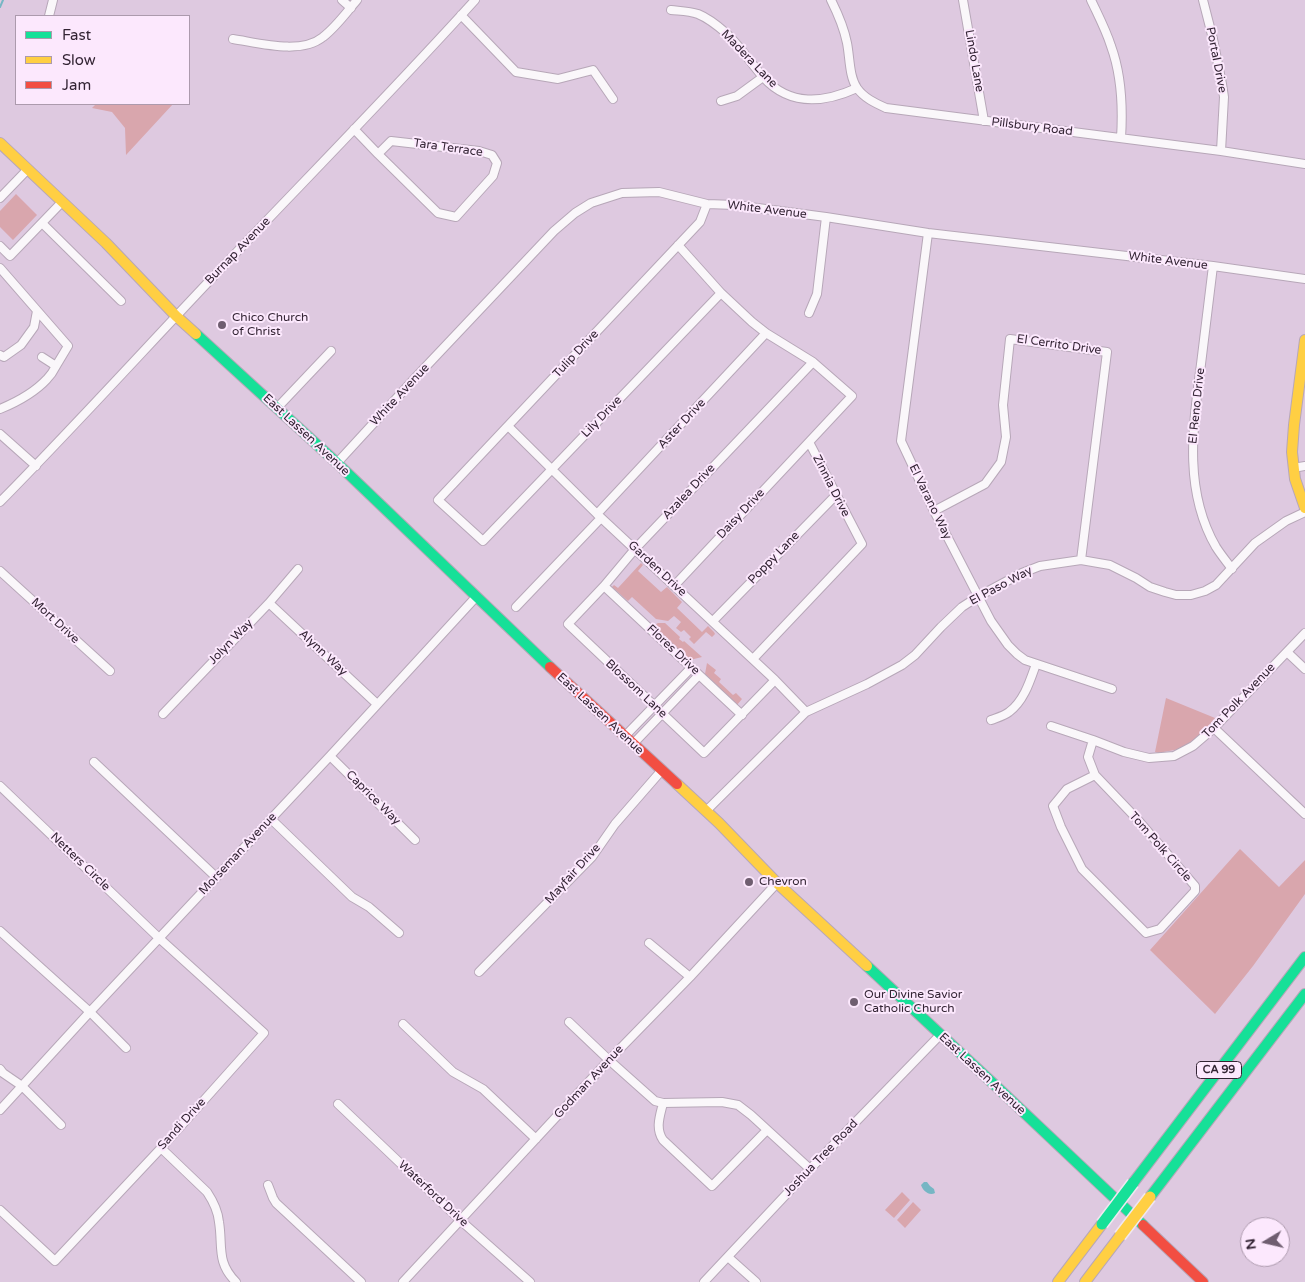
<!DOCTYPE html>
<html>
<head>
<meta charset="utf-8">
<style>
  body { margin:0 }
  #map { position:relative; width:1305px; height:1282px; overflow:hidden; background:#dec9e0; font-family:"Varela Round",sans-serif }
  canvas { display:block }
  .legend { position:absolute; left:15px; top:15px; width:175px; height:90px; box-sizing:border-box; background:#fce8fd; border:1px solid #ac9aad; margin:0; padding:6px 9px; list-style:none; font-size:15px; color:#332434 }
  .legend li { display:flex; align-items:center; gap:10px; height:25px }
  .legend b { width:25px; border:1px solid #ac9aad }
  .north { position:absolute; left:1240px; top:1217px; width:50px; height:50px; box-sizing:border-box; background:#fce8fd; border:1px solid #ac9aad; border-radius:50%; rotate:261deg; font-size:14px; font-weight:700; line-height:20px; text-align:center; color:#332434 }
  .north::after { content:''; display:block; margin:auto; width:18px; height:22px; background:#6f5e70; clip-path:polygon(50% 0,100% 100%,50% 72%,0 100%) }
</style>
</head>
<body>
<div id="map">
<canvas width="1305" height="1282"></canvas>
<ul class="legend">
<li><b style="height:6px;background:#16e098"></b>Fast</li>
<li><b style="height:6px;background:#ffcf43"></b>Slow</li>
<li><b style="height:6px;background:#f24e42"></b>Jam</li>
</ul>
<div class="north">N</div>
</div>
<script>
const ctx = document.querySelector('canvas').getContext('2d');
ctx.lineJoin = 'round';
function paint(path, color) { ctx.fillStyle = color; ctx.fill(path, 'evenodd'); }
function strokePath(path, color, width, dash) { ctx.strokeStyle = color; ctx.lineWidth = width; ctx.lineCap = dash ? 'butt' : 'round'; ctx.setLineDash(dash || []); ctx.stroke(path); }
function label(font, color, halo, rows, align = 'center') {
  ctx.font = font + ' "Varela Round",sans-serif'; ctx.lineWidth = 4; ctx.setLineDash([]); ctx.textBaseline = 'middle'; ctx.strokeStyle = halo; ctx.fillStyle = color; for (const [text, x, y, turn = 0] of rows) {
    ctx.save(); ctx.translate(x, y); ctx.rotate((+turn || 0) * Math.PI / 180); ctx.textAlign = isNaN(turn) ? turn : align; if (halo) ctx.strokeText(text, 0, 0); ctx.fillText(text, 0, 0); ctx.restore();
  }
}
paint(new Path2D(`
  M96,104H173L126,155L125,128L112,112L92,108Z
  M16,194L37,215L13,240L0,227V211Z
  M641,563L643,565L638,571L661,592L667,587L682,602L677,608L702,632L708,626L714,632L715,634L712,637L706,632L694,644L689,639L691,637L684,630L681,632L676,628L681,622L674,616L668,621L656,619L632,597L628,601L612,587L614,585L618,588Z
  M658,623H665L680,637L679,639L683,642L684,641L702,657L690,660L653,626Z
  M707,663L716,670L714,673L721,679L719,682L733,695L736,693L742,699L737,705L705,674Z
  M1166,698L1215,718L1195,742L1180,749L1158,753L1155,752Z
  M1240,849L1279,887L1305,860V894L1253,966L1215,1014L1150,950Z
  M902,1192L910,1200L894,1218L885,1210Z
  M913,1202L921,1210L905,1228L897,1220Z`), '#d9a6ad');
paint(new Path2D(`
  M924,1182H927L930,1186L934,1189L935,1193C929,1196 923,1191 921,1185Z`), '#76b6c4');
strokePath(new Path2D(`
  M0,7L3,0`), '#76b6c4', 2);
const street = new Path2D(`
  M342,0L351,8
  M831,0C838,14 844,28 847,43C850,58 849,76 857,88C864,98 875,103 886,108L1221,151L1305,164
  M963,0L984,121
  M1091,0C1098,15 1106,30 1111,46C1122,76 1123,107 1121,138
  M1203,0L1213,39L1222,84L1224,97L1221,151
  M671,10C680,11 689,11 698,14C708,18 718,26 726,33C740,46 750,62 763,77C790,107 824,103 857,88
  M461,15L516,72L558,79L593,70L613,99
  M49,16L53,0
  M233,39C259,43 301,55 323,37C336,27 346,13 357,0
  M721,101L737,96L763,77
  M354,129L378,154
  M391,141L479,151L492,155L497,163L493,176L456,217L438,213L378,154Z
  M0,198L28,169
  M707,204L700,222L438,500L483,541L721,293
  M42,223L121,301
  M928,233L901,441L934,511L991,621L1008,645L1017,654L1025,660L1112,689
  M678,245L721,293L752,322L766,333L813,362L852,396L809,442L862,544L753,659
  M0,246L10,256L62,202
  M1213,266C1209,299 1205,332 1201,364C1193,426 1183,490 1216,547C1221,555 1227,562 1232,569
  M0,268L68,346L56,366L42,357
  M809,313L817,294L826,217
  M0,355L4,357L21,345L34,327L37,311
  M277,408L331,351
  M0,409C17,402 35,392 47,379C51,375 54,370 56,366
  M508,426L597,514L775,680L806,712
  M0,434L36,466
  M337,463L416,377L554,231L575,213L591,203L622,193L659,192L707,204L735,205L826,217L928,233L1213,266L1305,279
  M1293,468L1305,466
  M0,502C72,429 142,352 213,277C300,185 390,94 475,0
  M934,511L985,484L1001,462L1006,437L1003,405L1010,339L1107,352L1081,560
  M597,514L766,333
  M0,571L110,671
  M604,586L742,715
  M674,586L809,442
  M269,603L377,704
  M516,607L601,518
  M713,621L836,495
  M1287,652L1305,669
  M775,680L704,753L568,624L604,586L635,549L813,362
  M163,714L269,603L298,569
  M991,720C996,718 1004,716 1009,712C1024,701 1030,681 1036,664
  M1051,726L1093,740L1124,752L1149,758L1174,756L1193,746L1214,728L1305,633
  M1214,728L1305,814
  M625,736L691,668
  M1093,740L1088,757L1095,775L1138,820L1195,886V891L1160,929L1146,933L1082,869L1061,827L1053,806L1067,789L1095,775
  M633,744L699,675
  M330,756L415,840
  M94,762L216,877
  M0,786L159,938L264,1033L163,1146L55,1261L0,1210
  M706,811L806,712L867,684L902,665L915,655L941,627L962,607L979,596L1022,573L1040,566L1081,560L1110,565L1136,578L1150,587L1165,592L1176,595H1191L1205,591L1216,585L1255,543L1286,521L1305,512
  M271,819L352,897L369,907L399,933
  M0,931L90,1012L126,1048
  M649,943L690,977
  M479,972L592,857L615,824L662,770
  M569,1022L609,1060L655,1101L663,1103L722,1102L738,1105L751,1115L810,1169
  M403,1024L453,1072L483,1089L536,1139
  M0,1069L3,1073L22,1086L61,1125
  M663,1103C660,1116 655,1128 663,1140L712,1186L767,1130
  M338,1104L460,1220L530,1282
  M0,1110L87,1015L330,756L476,597
  M161,1148L207,1192C213,1201 218,1211 219,1222C223,1246 216,1262 236,1282
  M268,1185L273,1198L276,1203L361,1282
  M728,1257L756,1282
  M403,1282L609,1060L690,977L777,883
  M704,1282L810,1169L940,1035`);
const fast = new Path2D(`
  M196,334L337,463L550,667
  M867,966L998,1088L1143,1225
  M1133,1183L1305,957
  M1150,1197L1305,994`);
const slow = new Path2D(`
  M0,143L106,243L176,316L196,334
  M1305,340L1294,425L1292,452L1295,479L1305,508
  M677,784L719,823L777,883L867,966
  M1058,1282L1102,1224
  M1085,1282L1120,1236`);
const jam = new Path2D(`
  M550,667L677,784
  M1143,1225L1203,1282`);
strokePath(street, '#b7a7b8', 10);
strokePath(fast, '#b7a7b8', 12);
strokePath(slow, '#b7a7b8', 12);
strokePath(jam, '#b7a7b8', 12);
strokePath(street, '#faf7fa', 8);
strokePath(fast, '#16e098', 10);
strokePath(slow, '#ffcf43', 10);
strokePath(jam, '#f24e42', 10);
const fastBridge = new Path2D(`
  M1102,1224L1133,1183`);
const slowBridge = new Path2D(`
  M1120,1236L1150,1197`);
strokePath(fastBridge, '#f0e7f1', 14, []);
strokePath(slowBridge, '#f0e7f1', 14, []);
strokePath(fastBridge, '#16e098', 11);
strokePath(slowBridge, '#ffcf43', 11);
for (const [x, y, r, color] of [
  [222,325,5,"#6f5e70"],
  [749,882,5,"#6f5e70"],
  [854,1002,5,"#6f5e70"]
]) { const dot = new Path2D(); dot.arc(x, y, r, 0, 2 * Math.PI); ctx.fillStyle = color; ctx.fill(dot); strokePath(dot, '#fce8fd', 2); }
for (const [x, y, w] of [
  [1219,1070,45]
]) { const box = new Path2D(); box.roundRect(x - w / 2, y - 8.5, w, 17, 4); ctx.fillStyle = '#fce8fd'; ctx.fill(box); strokePath(box, '#332434', 1); }
label('bold 11px', '#332434', null, [
  ["CA 99",1219,1070]
]);
label('12px', '#332434', '#fce8fd', [
  ["Madera Lane",749,59,46],
  ["Portal Drive",1216,60,79],
  ["Lindo Lane",974,61,80],
  ["Pillsbury Road",1032,127,7],
  ["Tara Terrace",448,148,8],
  ["White Avenue",767,210,7],
  ["Burnap Avenue",238,251,-46],
  ["White Avenue",1168,261,7],
  ["El Cerrito Drive",1059,345,8],
  ["Tulip Drive",576,354,-47],
  ["White Avenue",400,395,-47],
  ["El Reno Drive",1197,406,-84],
  ["Lily Drive",602,417,-46],
  ["Aster Drive",682,424,-47],
  ["East Lassen Avenue",306,435,43],
  ["Zinnia Drive",831,486,63],
  ["Azalea Drive",689,492,-47],
  ["El Varano Way",930,502,64],
  ["Daisy Drive",741,514,-47],
  ["Poppy Lane",774,558,-46],
  ["Garden Drive",657,569,43],
  ["El Paso Way",1001,586,-28],
  ["Mort Drive",55,621,43],
  ["Jolyn Way",231,642,-46],
  ["Flores Drive",673,650,43],
  ["Alynn Way",323,653,43],
  ["Blossom Lane",636,689,43],
  ["Tom Polk Avenue",1239,701,-46],
  ["East Lassen Avenue",600,714,43],
  ["Caprice Way",373,798,45],
  ["Tom Polk Circle",1160,847,49],
  ["Morseman Avenue",238,854,-47],
  ["Netters Circle",80,862,44],
  ["Mayfair Drive",573,874,-48],
  ["East Lassen Avenue",982,1074,43],
  ["Godman Avenue",589,1082,-47],
  ["Sandi Drive",182,1124,-48],
  ["Joshua Tree Road",821,1158,-46],
  ["Waterford Drive",433,1194,43]
]);
label('12px', '#332434', '#fce8fd', [
  ["Chico Church",232,318],
  ["of Christ",232,332],
  ["Chevron",759,882],
  ["Our Divine Savior",864,995],
  ["Catholic Church",864,1009]
], 'left');
</script>
</body>
</html>
